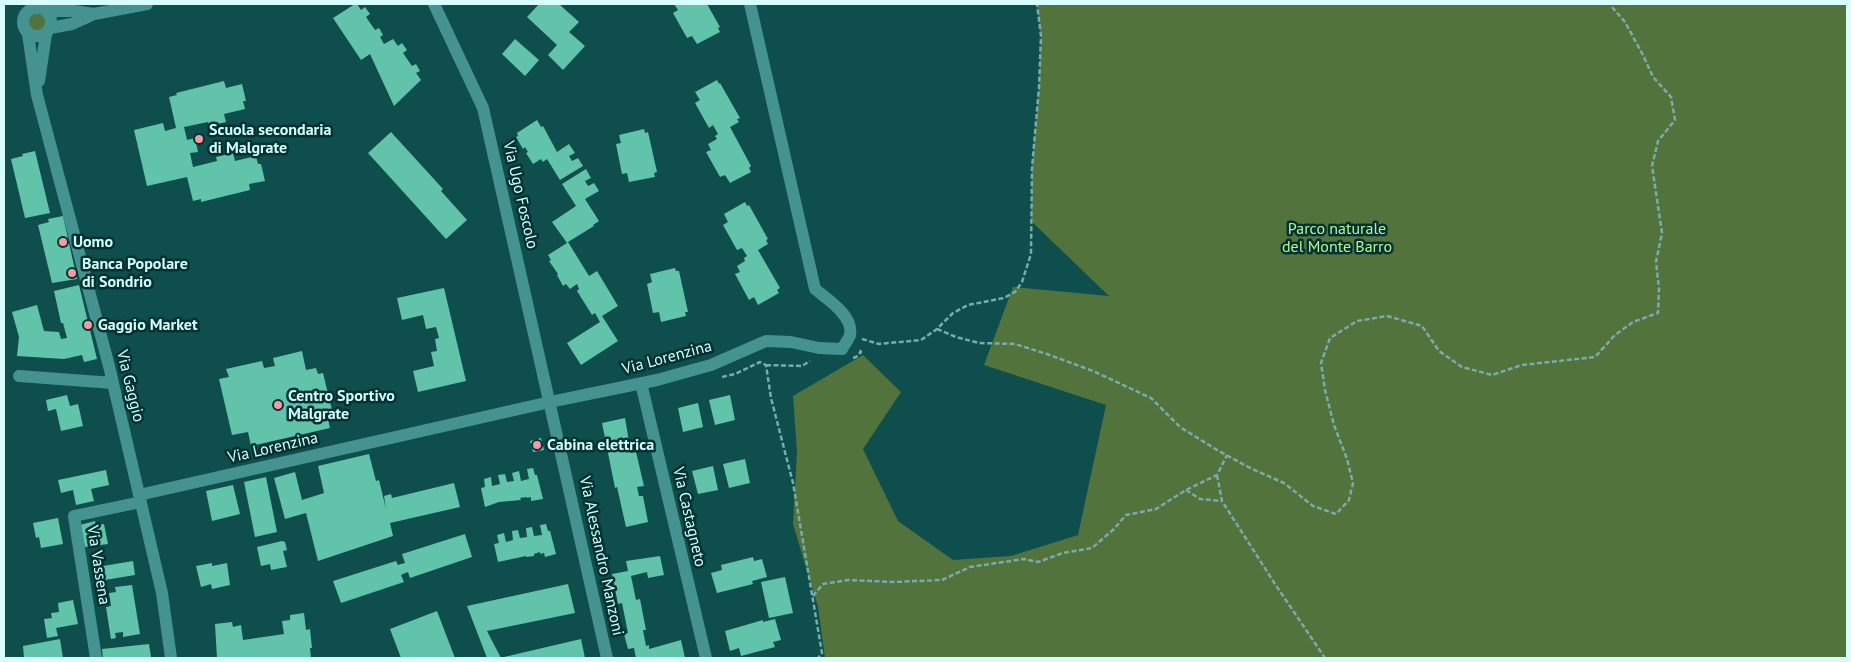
<!DOCTYPE html>
<html>
<head>
<meta charset="utf-8">
<style>
  body { margin:0 }
  #map { position:relative; width:1851px; height:662px; overflow:hidden; background:#0e4e4d; font-family:"PT Sans",sans-serif }
  canvas { display:block }
  .frame { position:absolute; inset:0; border:5px solid #d6fefc; pointer-events:none }
</style>
</head>
<body>
<div id="map">
<canvas width="1851" height="662"></canvas>
<div class="frame"></div>
</div>
<script>
const ctx = document.querySelector('canvas').getContext('2d');
ctx.lineJoin = 'round';
function paint(path, color) { ctx.fillStyle = color; ctx.fill(path, 'evenodd'); }
function strokePath(path, color, width, dash) { ctx.strokeStyle = color; ctx.lineWidth = width; ctx.lineCap = dash ? 'butt' : 'round'; ctx.setLineDash(dash || []); ctx.stroke(path); }
function label(font, color, halo, rows, align = 'center') {
  ctx.font = font + ' "PT Sans",sans-serif'; ctx.lineWidth = 5; ctx.setLineDash([]); ctx.textBaseline = 'middle'; ctx.strokeStyle = halo; ctx.fillStyle = color; for (const [text, x, y, turn = 0] of rows) {
    ctx.save(); ctx.translate(x, y); ctx.rotate((+turn || 0) * Math.PI / 180); ctx.textAlign = isNaN(turn) ? turn : align; if (halo) ctx.strokeText(text, 0, 0); ctx.fillText(text, 0, 0); ctx.restore();
  }
}
paint(new Path2D(`
  M1037,4H1847V658H825L818,607L793,524L797,452L793,396L863,355L901,392L863,449L898,521L953,560L1011,556L1078,535L1106,405L984,365L1013,287L1109,296L1031,221L1032,168L1039,87L1041,36Z
  M28 23a9 9 0 1 1 18 0a9 9 0 1 1-18 0Z`), '#53733d');
paint(new Path2D(`
  M355,4H357L361,10L365,7L370,14L366,17L375,30L379,28L383,35L380,37L384,44L393,39L398,46L402,43L407,50L403,53L412,66L416,64L420,71L416,73L421,80L394,106L370,54L361,60L333,18Z
  M539,4H559L579,22L569,32L585,46L563,70L548,55L557,45L527,17Z
  M674,4H707L720,27L718,28L720,32L697,44L692,36L687,38L673,13L678,10Z
  M515,39L539,60L525,76L502,54Z
  M717,80L719,84L720,83L740,118L737,119L739,122L730,127L751,166L749,168L751,172L730,183L725,175L720,177L706,152L711,150L708,144L717,139L715,136L718,134L713,125L709,128L695,103L700,100L695,92Z
  M224,81L226,88L242,84L246,101H243L245,109L224,114L226,122L209,126L208,122L184,127L187,140L195,138L198,152L190,153L193,167L217,161L216,157L233,153L235,161L256,156L258,164H261L265,181L249,184L250,190L201,202V199L193,201L187,177L147,186L134,130L163,123L165,131L176,128L169,97L177,95L176,93Z
  M537,120L541,127L543,126L557,152L569,144L575,153L569,156L572,161L578,158L583,166L560,180L547,159L543,162L541,159L533,164L526,153L528,152L525,147L523,149L516,137L518,136L517,133Z
  M644,129L645,133L648,132L657,172L654,173L655,177L629,182L627,173L622,174L616,144L621,143L619,135Z
  M391,132L443,189L441,191L467,220L446,239L368,153Z
  M35,151L50,213L25,218L11,159L23,156L22,154Z
  M586,169L591,178L585,181L588,186L594,183L599,191L585,199L599,221L593,225L594,226L568,242L589,276L597,271L618,306L602,316L618,341L581,365L567,343L600,322L595,313L592,315L577,291L579,289L577,284L570,289L566,284L563,286L557,275L558,274L549,261L551,260L548,255L567,243L552,222L576,206L562,184Z
  M745,202L747,206L749,205L768,239L766,240L768,244L758,250L780,288L777,290L779,293L758,305L754,297L749,300L735,274L740,272L737,266L745,261L744,258L747,256L742,248L737,250L723,225L728,222L724,214Z
  M63,216L77,279L52,283L38,225L49,222L48,219Z
  M675,268L676,271H679L688,312H685L686,316L661,322L659,312L653,313L647,284L652,282L650,274Z
  M79,285L97,359L84,362L82,355L64,359L17,356L19,337L12,312L37,305L44,331L59,332L61,339L67,338L63,323H61L54,291Z
  M444,288L466,381L418,392L413,371L434,366L431,352L437,351L435,339L439,338L436,327L426,329L423,315L402,320L397,298Z
  M302,351L306,370L316,368L318,374L323,373L334,418L328,419L330,428L251,446L248,432L232,435L219,379L229,377L226,369L262,361L264,368L275,366L273,358Z
  M67,395L70,406L78,404L83,426L61,431L56,409L48,411L46,400Z
  M730,395L735,420L715,425L709,400Z
  M698,403L703,427L683,432L678,408Z
  M625,418L631,453L636,452L644,486L637,487L639,496H643L648,522L626,527L617,487L615,488L602,423Z
  M541,438L544,450L533,452L530,441Z
  M369,454L376,481L379,480L386,509L384,496L391,494L392,498L454,483L460,507L390,523L393,536L318,561L306,513L285,519L274,478L295,472L302,500L324,493L318,466Z
  M745,459L750,483L729,488L723,464Z
  M713,466L718,490L698,494L692,471Z
  M533,468L535,475H537L543,499L531,501V497L527,498V497L520,498L521,500L499,502L485,507L481,488L485,487L484,479L491,477L492,486L500,484L498,475L505,474L507,482L514,481L512,473L519,471L521,481L529,479L527,469Z
  M106,470L109,485L91,489L94,501L76,505L73,490L61,493L58,480Z
  M266,477L277,532L255,537L244,482Z
  M233,485L240,514L212,521L206,491Z
  M58,518L63,544L41,548L39,537L36,538L33,523Z
  M95,521L96,525L104,524L108,544L85,547L80,525Z
  M546,524L548,531H550L556,554L545,557L544,553L540,554V552L534,554V556L526,557V556L498,562L494,544L499,543L497,535L504,533L506,542L513,540L512,531L518,530L520,538L527,537L526,528L532,527L534,536L542,535L540,525Z
  M465,534L472,557L410,578L408,572L403,574L401,575L404,582L341,603L333,581L396,561L398,565L401,564L405,563L402,554Z
  M282,541L285,542L287,550L283,551L287,567L271,570L270,564L261,566L257,547Z
  M660,556L664,575L648,578L647,572L631,576L636,600L640,599L646,630H643L646,646L649,645V649L681,640L685,658H636L634,648L628,649L624,634L628,633L622,603L618,604L612,574L628,571L626,561Z
  M753,557L754,561L762,559L767,577L752,581L753,584L717,593L711,573L722,570L721,565Z
  M133,561L135,575L99,581L97,567Z
  M212,563V566L227,563L230,585L212,589L211,584L201,587L196,566Z
  M785,577L793,613L769,618L761,582Z
  M568,584L575,613L487,631L501,658H487L467,606Z
  M132,585L140,634L123,637V632L115,633L116,638L111,639L106,607L111,606L109,593L116,592L115,587Z
  M73,600L78,624L56,628L58,636L47,638L44,619L52,618L51,613L59,612L58,603Z
  M437,611L455,658H401L390,629Z
  M304,613L306,630L310,629L312,648H310L311,658H217L215,624L232,622L233,627L241,625L243,640L284,634L282,621L290,620V615Z
  M775,619L781,640L773,642L775,647L741,656L739,648L730,651L725,631L763,620V622Z
  M60,639L63,658H24L23,646Z
  M581,639L585,658H504V657Z
  M149,644L151,657L103,658L102,649Z`), '#61c3a9');
strokePath(new Path2D(`
  M937,329L956,337L979,343L1015,344L1047,354L1093,371L1151,398L1180,427L1217,450L1252,469L1284,483L1313,506L1336,514L1349,500L1353,483L1347,459L1334,425L1325,390L1321,363L1330,338L1357,321L1387,316L1422,326L1439,351L1462,367L1492,375L1522,365L1595,357L1615,335L1633,322L1658,313L1659,289L1656,262L1662,233L1652,166L1658,141L1675,120L1671,97L1653,77L1643,55L1625,22L1612,7L1611,4
  M862,339L879,344L921,340L937,329L953,313L968,305L1004,298L1015,292L1022,282L1031,254L1032,168L1039,87L1041,36L1037,4
  M853,358L856,357L861,352L859,349
  M766,365L802,366L810,361
  M722,377L735,374L760,362L766,365L771,398L793,483L822,653L818,658
  M1217,475L1222,501L1275,584L1325,658
  M1186,490L1200,499L1222,501
  M813,596L823,584L848,580L894,582L942,580L970,567L1024,559L1038,562L1063,553L1092,548L1114,529L1126,515L1156,509L1186,490L1217,475L1227,455`), '#79acaa', 2.5, [5, 2.5]);
strokePath(new Path2D(`
  M434,4L483,108L607,658
  M23 22a14 14 0 1 1 28 0a14 14 0 1 1-28 0Z
  M47,11H74L94,14
  M50,28L72,24L94,14L147,4
  M28,34L37,95L109,366L162,593L171,658
  M39,81L46,34
  M19,376L113,383
  M641,383L706,658
  M139,495L550,402L657,380L711,365L766,341L791,342L819,348L842,349C844,345 849,339 850,335C854,316 827,299 815,289L750,4
  M96,658L74,516L141,502`), '#459391', 12);
for (const [x, y, r, color] of [
  [199,139,5,"#f49aa3"],
  [63,242,5,"#f49aa3"],
  [72,273,5,"#f49aa3"],
  [88,325,5,"#f49aa3"],
  [278,405,5,"#f49aa3"],
  [537,445,5,"#f49aa3"]
]) { const dot = new Path2D(); dot.arc(x, y, r, 0, 2 * Math.PI); ctx.fillStyle = color; ctx.fill(dot); strokePath(dot, '#003231', 2); }
label('bold 16px', '#d6fefc', '#003231', [
  ["Scuola secondaria",209,130],
  ["di Malgrate",209,148],
  ["Uomo",73,242],
  ["Banca Popolare",82,264],
  ["di Sondrio",82,282],
  ["Gaggio Market",98,325],
  ["Centro Sportivo",288,396],
  ["Malgrate",288,414],
  ["Cabina elettrica",547,445]
], 'left');
label('16px', '#d6fefc', '#003231', [
  ["Via Ugo Foscolo",520,195,77],
  ["Via Lorenzina",667,358,-15],
  ["Via Gaggio",130,386,76],
  ["Via Lorenzina",273,448,-13],
  ["Via Castagneto",689,517,77],
  ["Via Alessandro Manzoni",601,556,78],
  ["Via Vassena",98,565,81]
]);
label('16px', '#baf492', '#003231', [
  ["Parco naturale",1337,229],
  ["del Monte Barro",1337,247]
]);
</script>
</body>
</html>
